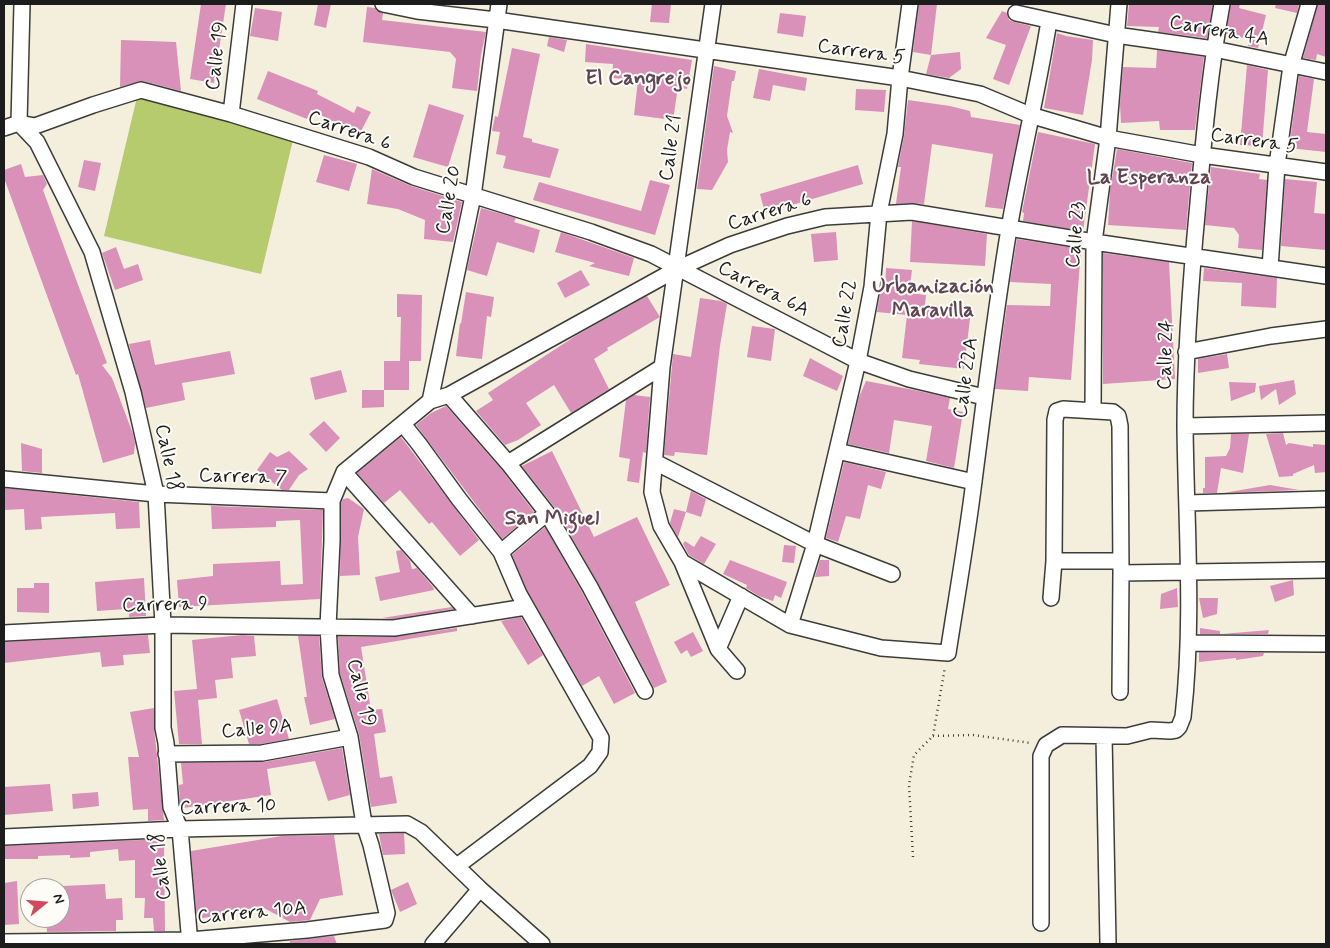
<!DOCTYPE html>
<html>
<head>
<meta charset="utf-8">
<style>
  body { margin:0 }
  #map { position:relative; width:1330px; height:948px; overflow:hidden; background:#f3efdc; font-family:Mynerve,sans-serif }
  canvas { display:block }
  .frame { position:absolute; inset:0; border:5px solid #1c1c1c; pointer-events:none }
  .north { position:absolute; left:20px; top:878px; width:50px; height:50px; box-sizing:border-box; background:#fdfcf7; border:1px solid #a3a29f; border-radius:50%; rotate:73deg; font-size:14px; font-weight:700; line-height:20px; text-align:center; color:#1c1c1c }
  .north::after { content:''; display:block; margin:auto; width:18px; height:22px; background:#d1495b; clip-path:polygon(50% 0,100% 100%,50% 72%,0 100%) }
</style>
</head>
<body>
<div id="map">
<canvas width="1330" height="948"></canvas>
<div class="frame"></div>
<div class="north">N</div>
</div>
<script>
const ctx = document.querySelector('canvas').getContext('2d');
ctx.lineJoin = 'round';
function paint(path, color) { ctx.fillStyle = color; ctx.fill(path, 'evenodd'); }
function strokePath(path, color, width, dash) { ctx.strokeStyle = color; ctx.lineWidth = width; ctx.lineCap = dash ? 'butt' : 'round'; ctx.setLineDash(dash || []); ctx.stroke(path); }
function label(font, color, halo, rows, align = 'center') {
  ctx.font = font + ' Mynerve,sans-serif'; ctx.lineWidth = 4; ctx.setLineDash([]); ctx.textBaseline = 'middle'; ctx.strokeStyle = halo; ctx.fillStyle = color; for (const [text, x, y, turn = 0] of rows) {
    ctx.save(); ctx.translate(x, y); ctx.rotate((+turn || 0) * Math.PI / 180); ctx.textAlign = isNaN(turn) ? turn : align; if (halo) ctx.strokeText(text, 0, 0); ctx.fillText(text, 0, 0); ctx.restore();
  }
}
paint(new Path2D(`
  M137,97L293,140L261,274L104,236Z`), '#b6ca6e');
paint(new Path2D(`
  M201,4H226L214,83L190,79Z
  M318,4H331L326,28L314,25Z
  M652,4H671L669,23L650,22Z
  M919,4H937L931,55L913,52Z
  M1129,4H1213L1207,38L1158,32L1159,27L1127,26Z
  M1231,4H1240L1239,8L1266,15L1258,48L1248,46L1249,39L1226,34Z
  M1276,4H1299L1297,13L1275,8Z
  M1318,4H1326V57L1317,54L1316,60L1303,58Z
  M367,7L375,8L377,11L383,13L382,20L486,32L481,55L477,91L452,88L456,59L450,52L363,42Z
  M255,8L282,12L278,41L250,36Z
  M1002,11L1007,13L1009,20L1014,22L1031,26L1009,85L993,79L1006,45L986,38Z
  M780,13L806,16L803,37L777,33Z
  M1057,33L1066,36L1093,40L1092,60L1083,115L1044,108Z
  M549,37L567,40L564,52L547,46Z
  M121,40L176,42L181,91L143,81L120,87Z
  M586,44L692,60L687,89L678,87L673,120L634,115L638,80L612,78L613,64L585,62Z
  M512,48L540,54L523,137L532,139V142L559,149L550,178L503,168L506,156L496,154L500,132L492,131L495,116L498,117Z
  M1157,50L1204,57L1195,130H1160L1159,121L1121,123L1120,104L1123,67L1156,68Z
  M960,52L961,69L949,78L926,74L931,55Z
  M1247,65L1268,70L1262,146L1240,145Z
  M714,66L736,71L734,81H732L727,116L733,133L730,132L727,150L728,162L712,190L697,189Z
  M759,69L807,78L805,91L773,85L770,101L753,98Z
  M268,71L318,91L317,94L354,113L357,106L371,112L359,135L311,110L307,119L257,99Z
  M1299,76L1314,79L1307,132L1326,134V152L1289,148Z
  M856,89L886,90L884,112L855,110Z
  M908,100L950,106L970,111L971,117L1020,125L1003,209L985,207L993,154L932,144L924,204L912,203L896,204L901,167H898L904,136Z
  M429,104L464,115L448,167L413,157Z
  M1038,132L1095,144L1083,231L1023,221L1024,213L1022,212Z
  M1117,149L1192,163L1186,230L1108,225L1110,191Z
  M324,155L357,164L349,191L316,182Z
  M84,160L101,163L95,191L78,187Z
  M21,164L25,177L43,175L47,184L43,190L107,363L102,365L112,378L133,434L135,443L134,454L103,463L78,374L76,375L4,178V170Z
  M858,165L863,184L765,213L760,194Z
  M1211,167L1260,174L1259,179L1267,180L1262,250L1238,248L1239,235L1234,228L1205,225Z
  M372,169L411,186L462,202L453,242L424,239L425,220L398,209L367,204Z
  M1285,179L1317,182L1314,213L1326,214V250L1281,246Z
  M650,180L670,185L655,235L533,200L539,182L641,211Z
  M481,208L516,218L514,222L540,230L534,253L497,242L487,276L467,270Z
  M912,221L987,234L985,266L910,262Z
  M561,232L634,258L629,276L589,266L595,263L555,252Z
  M836,232L838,260L814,262L811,234Z
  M1017,239L1081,249L1071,380L1029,377L1028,391L995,389L1007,305L1050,306L1051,284L1010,282Z
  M116,247L124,269L138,264L143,280L115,290L102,253Z
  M1103,253L1169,262L1175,379L1103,384Z
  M886,268L912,270L909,293L926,295L925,305L971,310L964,369L919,364L920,360L902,358L907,315L877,312L881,290L885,291Z
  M1204,268L1277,278L1276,308L1241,306L1242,283L1203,281Z
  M581,270L590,285L565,298L557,283Z
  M466,292L494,297L491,317L487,316L482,359L456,356L460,323L461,324Z
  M397,294L422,295L421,361H400L401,317H397Z
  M647,296L660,317L607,348L608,350L594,359L609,389L571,413L554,385L526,403L541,425L518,440L505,445L476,411L493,400L488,393L577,335Z
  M700,298L721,301L727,304L720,346L707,455L675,452L674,456L664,455L673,354L691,357Z
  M752,326L775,329L771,361L747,357Z
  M150,340L155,365L230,351L235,374L182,383L185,400L146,408L129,344Z
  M1227,354L1229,368L1198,373V359Z
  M810,358L843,376L837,391L803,376Z
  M384,361H409V390H384Z
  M341,370L347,392L315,400L310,378Z
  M1294,380L1296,394L1279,405L1276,389L1261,400L1259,386Z
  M866,381L914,390L950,398L948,409L963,412L954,468L926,461L932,426L894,420L889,453L848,444L859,397Z
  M1229,382L1256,383L1255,392L1231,401Z
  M362,390H384V407L362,408Z
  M634,395L650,397L646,453L643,452L639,483L627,481L630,459L619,457L626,400Z
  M446,406L501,469L534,512L502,539L416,425L431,413Z
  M324,421L340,438L326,452L309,434Z
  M1283,433L1286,445L1289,443L1313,447V444L1326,445V472L1315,473L1314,465L1293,474V476L1279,477L1266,434Z
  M1231,434H1249L1243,473L1221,468L1217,493H1203V488H1205V457L1226,456L1230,448Z
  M401,437L479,540L460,556L432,522L429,524L400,490L384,503L357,473Z
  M21,443L42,449V473L22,471Z
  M289,451L308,469L299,475L289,490H282L257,470L270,452L277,457Z
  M552,451L594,537L637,517L670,585L635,602L667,682L654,688L598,583L555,508L522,466Z
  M844,462L886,472L881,489L868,485L860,519L846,516L838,542L826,538Z
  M1270,485L1299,490L1224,493L1235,491Z
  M4,488L139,502L140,528L116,529L115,513L41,517L42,529L25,530L24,509L4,510Z
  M691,491L706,499L701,517L686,512L678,537L670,523L674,509L686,512Z
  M348,498L364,509L358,537L360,575L340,576L341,503L343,499Z
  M211,506L323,510L320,599L179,607L177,580L213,576V564L280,561L281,585L303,584L300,520L276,521V527L212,529Z
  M545,527L582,592L635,693L614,704L599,676L582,686L527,590L512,555Z
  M701,536L716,544L704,564L689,555L683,544L685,541L694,547Z
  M784,545L796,546L794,563L782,562Z
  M401,550L410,561L412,569L417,568L433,587L434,590L380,601L375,577L400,572L396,551Z
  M730,560L787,582L781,598L775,595L773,601L759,596L746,588L747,585L723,574Z
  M820,560H829V576L815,577Z
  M144,578L146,616L129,617V614H127L126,609L97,611L95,582Z
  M1293,580L1294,595L1275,602L1270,586Z
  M34,583H49V613L17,612V588H34Z
  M1177,588L1178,607L1160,609L1161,594Z
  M1199,598H1218L1217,614L1203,618Z
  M452,607L453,609L393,619L382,618Z
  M521,617L543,655L528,665L501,621Z
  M457,628V631L361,647L371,710L382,709L386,732L374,734L380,778L392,776L397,803L371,807L359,734L340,673L338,637H394Z
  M1200,628L1220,631V634H1200Z
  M1269,630L1268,634H1222Z
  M693,632L703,651L691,657L687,650L681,654L674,642Z
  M148,635L150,653L123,655L124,665L102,667L100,652L4,663V642Z
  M242,635L254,636L256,656L231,658L233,678L215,680L217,698L198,700L202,744H179L174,691L197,689L192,640Z
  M298,636H319L322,678L335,719L310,725L304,697H307Z
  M1199,652L1264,653L1263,656L1236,660V658L1199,662Z
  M277,699L289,739L261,744H249L239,710Z
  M154,708V728L164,820L148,821V809L133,810L128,757H139L130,712Z
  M342,748L350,795L328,801L315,761L267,769L271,795L183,808V806L180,805L179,785L183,784L181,763L264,762Z
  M50,784L53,811L4,815V787Z
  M98,792L99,806L73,809L72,794Z
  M404,833L405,854L383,855L379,834Z
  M334,835L343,895L320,899L310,920L290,922L264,908L197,919L191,851L282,836Z
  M164,839L165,931H154L153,918H144L145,898H135V860L119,861L118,849L90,852V857L70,858V855L38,856V859H4V846Z
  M17,881L19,924L4,925V883Z
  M408,882L417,904L400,912L391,890Z
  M105,884L106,899L122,898L123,920H116V931L47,932L46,918H60V907H63V886Z
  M334,936L337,944H290V941Z`), '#d990b9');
const minor = new Path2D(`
  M22,4L19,123L37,142L92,252L133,392L156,494L163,625V728L166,743L171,807L180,829L190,944
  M383,4L417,11L496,20L900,78L980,94L1030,115L1108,138L1202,155L1326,172
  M713,4L662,367L652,492L661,526L682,562L718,649L737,671
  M1016,13L1116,35L1214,49L1326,72
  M231,114L244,4
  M4,128L19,123L35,126L93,105L141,90L231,114L369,157L414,177L591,232L651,254L858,361L909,379L984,397
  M1270,268L1277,165L1291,66L1309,4
  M1186,352L1271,336L1326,329
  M449,395L508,463L547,513L590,587L645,691
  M430,401L473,196L499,4
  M1093,410L1094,242L1108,138L1119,4
  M403,424L419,444L459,499L501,552L519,594L601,738L600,752L590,766L457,866
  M1185,426L1326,423
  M837,451L974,482
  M655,462L815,544L892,574
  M508,463L662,367
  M344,472L472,616
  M4,479L156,494L332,501
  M1187,503L1326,499
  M501,552L547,513
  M1054,561H1121
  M682,562L790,625L881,648L948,653C957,595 967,538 974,481C985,397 995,312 1009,229C1021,159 1038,90 1049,21
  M1121,573L1326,570
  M1051,598L1054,561L1055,420L1057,411L1063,409L1113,412L1118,416L1120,426L1121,573L1120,692
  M790,625L815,544L858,361L872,287L879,213L895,134L900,78L910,4
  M4,633L163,625L394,628L526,607
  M1189,643L1326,644
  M718,649L741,596
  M1104,736L1108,943
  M166,754L262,753L350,737
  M4,837L180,829L407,824L421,832L480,889L542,944
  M1041,923V756L1046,745L1062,735L1127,736L1151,730L1170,731L1176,730L1179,727L1183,717C1194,620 1186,523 1185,426C1185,351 1191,277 1198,203C1204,136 1210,70 1222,4
  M4,942L190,940L307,930L385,920L387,913L371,845L364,824L350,737L331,675L328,627L332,541V501L344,472L430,401L449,395L677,269L730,245L787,226L825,217L912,212L1094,242L1326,276
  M433,944L480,889`);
strokePath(minor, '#3c3c39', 18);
strokePath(new Path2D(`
  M933,736L973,735L1031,743
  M913,857L909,785L914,755L933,736L945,667`), '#3c3c39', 2.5, [1, 4]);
strokePath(minor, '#fff', 15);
label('20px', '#1c1c1c', '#fdfcf7', [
  ["Carrera 4A",1219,32,10],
  ["Carrera 5",861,53,8],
  ["Calle 19",218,56,-83],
  ["Carrera 6",349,132,19],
  ["Carrera 5",1254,142,8],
  ["Calle 21",672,148,-82],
  ["Calle 20",450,200,-80],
  ["Carrera 6",770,213,-17],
  ["Calle 23",1077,235,-85],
  ["Carrera 6A",763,290,27],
  ["Calle 22",846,314,-80],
  ["Calle 24",1167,355,-88],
  ["Calle 22A",967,378,-82],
  ["Calle 18",167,458,78],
  ["Carrera 7",243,478,2],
  ["Carrera 9",165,606,-1],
  ["Calle 19",360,693,76],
  ["Calle 9A",257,730,-5],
  ["Carrera 10",228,808,-2],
  ["Calle 18",162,866,-97],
  ["Carrera 10A",252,914,-5]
]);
label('bold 21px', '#5e4553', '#fdfcf7', [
  ["El Cangrejo",638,80],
  ["La Esperanza",1149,179],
  ["Urbanización",933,288],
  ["Maravilla",933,312],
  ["San Miguel",552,520]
]);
</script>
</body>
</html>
